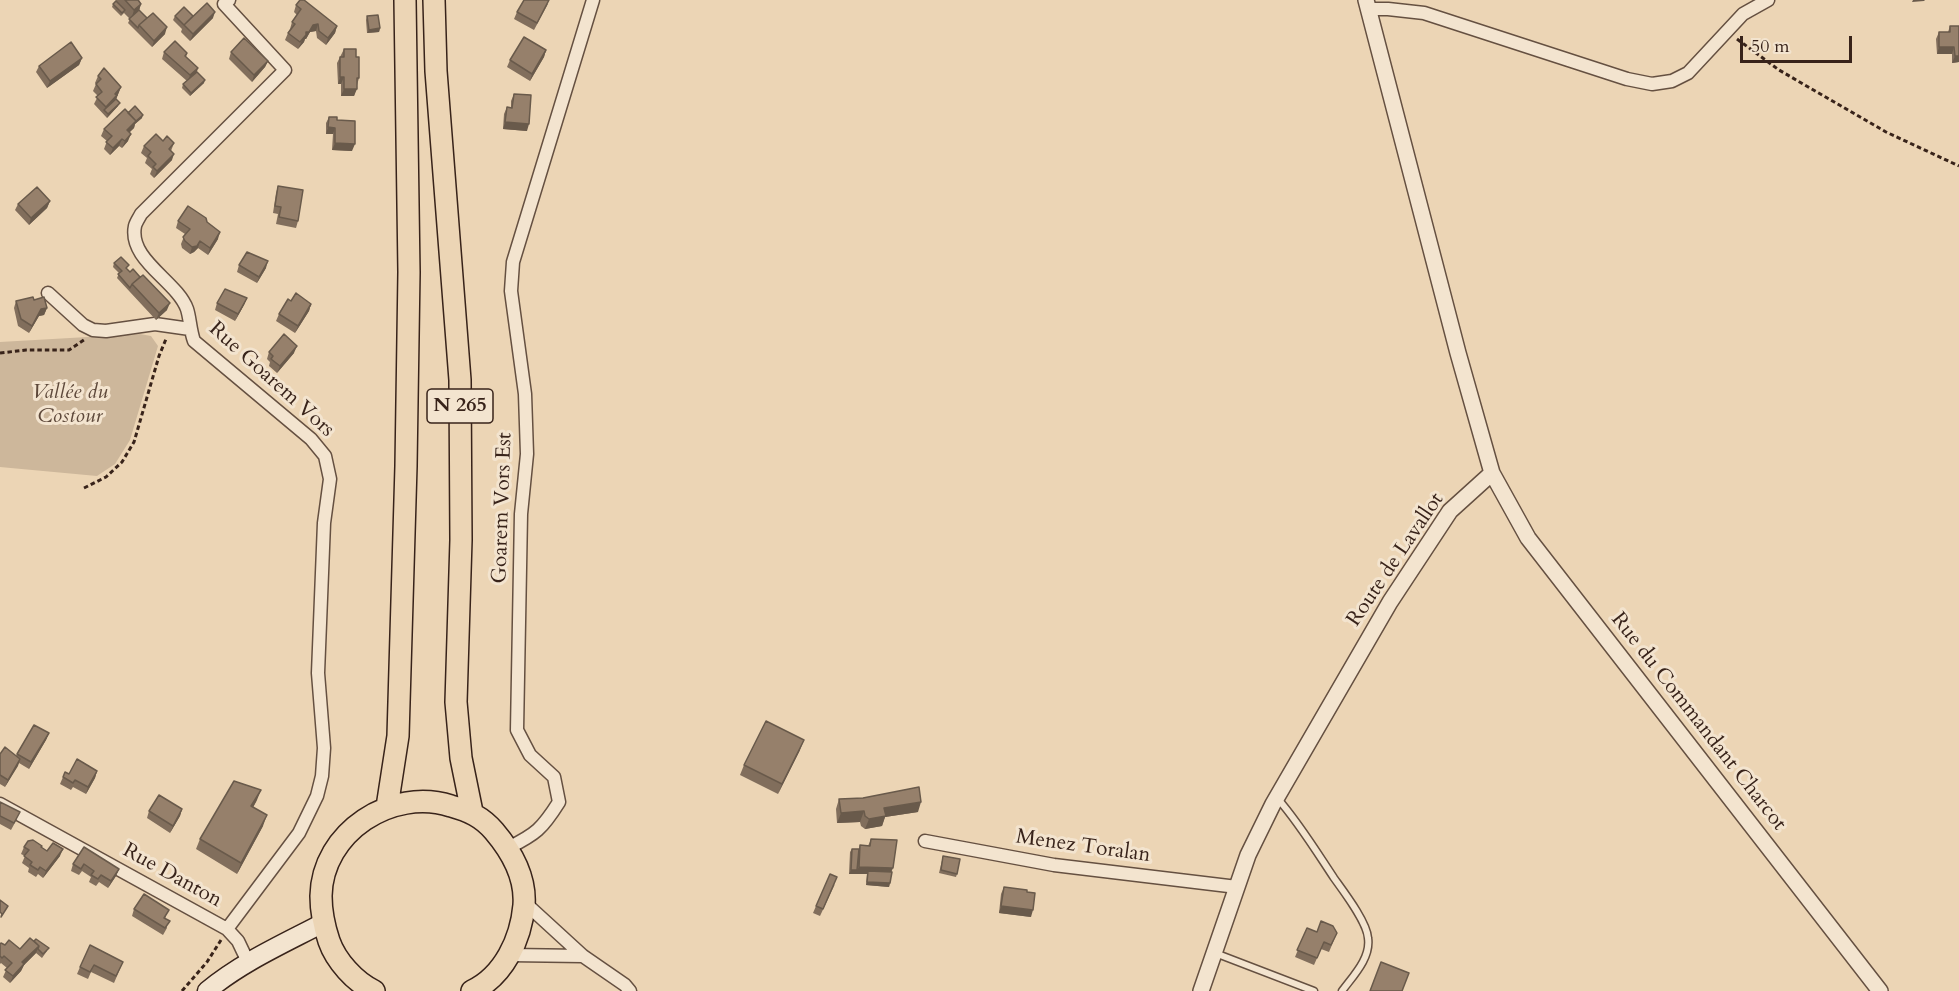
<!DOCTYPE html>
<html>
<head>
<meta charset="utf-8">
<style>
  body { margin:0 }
  #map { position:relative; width:1959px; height:991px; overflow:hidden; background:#ecd5b5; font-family:Cardo,serif }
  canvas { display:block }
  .scale { position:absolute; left:1740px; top:36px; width:112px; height:27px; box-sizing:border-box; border:3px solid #38231a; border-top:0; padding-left:8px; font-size:18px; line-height:21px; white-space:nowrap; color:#38231a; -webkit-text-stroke:4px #f3e4cf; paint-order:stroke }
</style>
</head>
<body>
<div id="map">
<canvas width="1959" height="991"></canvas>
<div class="scale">50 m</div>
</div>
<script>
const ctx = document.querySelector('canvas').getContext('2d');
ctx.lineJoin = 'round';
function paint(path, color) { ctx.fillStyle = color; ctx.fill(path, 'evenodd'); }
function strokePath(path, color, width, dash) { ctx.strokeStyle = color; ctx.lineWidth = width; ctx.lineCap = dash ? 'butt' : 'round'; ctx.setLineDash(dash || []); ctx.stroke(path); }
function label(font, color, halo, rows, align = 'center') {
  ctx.font = font + ' Cardo,serif'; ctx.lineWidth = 6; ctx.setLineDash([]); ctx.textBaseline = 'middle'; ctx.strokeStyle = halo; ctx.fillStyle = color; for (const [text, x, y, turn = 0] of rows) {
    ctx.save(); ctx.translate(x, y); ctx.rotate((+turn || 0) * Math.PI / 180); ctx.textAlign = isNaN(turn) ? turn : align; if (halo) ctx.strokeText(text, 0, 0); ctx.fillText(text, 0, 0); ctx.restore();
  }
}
paint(new Path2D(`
  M140,334L151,336L158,346L130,440L115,464L97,476L0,467V342Z`), '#cdb79b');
const service = new Path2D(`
  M1278,799C1299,823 1316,851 1334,878C1344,892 1367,922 1368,938C1371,958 1353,976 1342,991
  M1215,953L1314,991`);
const minor = new Path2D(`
  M1369,9H1388L1424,13L1627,79L1652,84L1672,81L1688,73L1743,14L1768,0
  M48,293L83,325L93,330L106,331L155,324L190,329
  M0,804L227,929L238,941L248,962
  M925,841L1054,865L1237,887
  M508,848C536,834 542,829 559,802L554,777L530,755L517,730L521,514L527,454L525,394L511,291L513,262L593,0
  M524,902L583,956L625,985L630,991
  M227,929L299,833L317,796L322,776L324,748L318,673L324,523L330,479L325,456L311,439L194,341C190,330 190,318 187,309C177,281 128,260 135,226C136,222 139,218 141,214L285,70L224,4L229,0
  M510,955L583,956`);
const tertiary = new Path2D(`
  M1366,0L1458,353L1492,473L1528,538L1880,991
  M1201,991L1248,855L1273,804L1390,602L1450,511L1492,473`);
const secondary = new Path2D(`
  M207,991C242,962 283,944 323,923`);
const trunk = new Path2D(`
  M434,0L436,71L460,380L461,540L456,702L461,758L472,812
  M387,807L398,736L406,466L409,272L405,0
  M374,991C355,982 336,961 329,941C324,926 321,912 321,896C322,832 392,787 451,806C469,811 482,817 494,831C511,851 526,877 524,905C521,939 504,976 472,991`);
strokePath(service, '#655041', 9);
strokePath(minor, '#655041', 15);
strokePath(tertiary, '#655041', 18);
strokePath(secondary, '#38231a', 21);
strokePath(trunk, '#38231a', 24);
strokePath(new Path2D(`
  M1737,39L1779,70L1886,132L1959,166
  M0,353L26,350H69L84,340
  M84,488L106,477L122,462L134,442L159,356L166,339
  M182,991L207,962L221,940`), '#38231a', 3, [4.5, 3]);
strokePath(service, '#f3e4cf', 6);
strokePath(minor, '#f3e4cf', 12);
strokePath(tertiary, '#f3e4cf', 15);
strokePath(secondary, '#f3e4cf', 18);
strokePath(trunk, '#ecd5b5', 21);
paint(new Path2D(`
  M116,0H139L141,4L139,10L165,34L152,47L128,23L130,19L124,13L121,16L112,7L113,4Z
  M548,4L534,30L514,19L517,12Z
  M296,5L337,26L335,33L326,45L317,38L316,31L310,32L306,39H305L304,42L298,49L285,40L288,33L290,29L292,22L297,15L294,12Z
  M175,16H193L213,18L190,41L181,32L182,29L173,20Z
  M367,16L380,28L379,32L367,33L366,20Z
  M1950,26H1959V62L1952,63V54H1937L1936,39L1939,32H1948Z
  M344,49L356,57L359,78L354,96H341V84H338L337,63Z
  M546,50L544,57L530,81L507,67L510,60Z
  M164,52L187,53L186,57L204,83L190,96L182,88L183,84L187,81L162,59Z
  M231,52L268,61L265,67L252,82L229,59Z
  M82,58L79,65L47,88L36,72L39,66Z
  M98,76L121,87L116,99L118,106L107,118L94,104L98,96L93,91L96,84L95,83Z
  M514,94L527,131L503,129L504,114L507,107H511V101Z
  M128,113L142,118L135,124L134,128L129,133L128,141L122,148L119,146L110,155L104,149L107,141L101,136L104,129Z
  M329,117L337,120L352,151L332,150L333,134H326V123Z
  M163,141L174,143L171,151L172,160L154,178L150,174L152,169L145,163L147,158L141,153L144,146Z
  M278,186L298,221L296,228L276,224L278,214L273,213L276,193Z
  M50,201L47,208L29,225L15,210L18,204Z
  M178,221L207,222L218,239L208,255L198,248L194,252L190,254L182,248L181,244L185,234L176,228Z
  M114,263L127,269L167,310L156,320L117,278L119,273L113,267Z
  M239,265L266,268L257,283L237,272Z
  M247,298L244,305L235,321L215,310L217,303Z
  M34,300L47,308L44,315L39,316L29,333L18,326L14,308L16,301Z
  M291,301L311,304L309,311L295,333L276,321L279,314Z
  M269,352L294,353L277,373L269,366L270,362L267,359Z
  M49,733L46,740L29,769L19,763L5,787L0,784V754L16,756L17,754Z
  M800,750L778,794L740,775L744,765Z
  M97,771L95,778L86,794L73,787L71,790L60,784L63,777L69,774Z
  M839,799L918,812L885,817L882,826L865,829L861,826L860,822L837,823L836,809Z
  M257,800L253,807L263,826L237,874L196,849L200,839Z
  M0,802L17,819L11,830L0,824Z
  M182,809L180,816L170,833L147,818L149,811Z
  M871,839L892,872L889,887L866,885L867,874H849L850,852L852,849H859L860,845L868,846Z
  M24,847L41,848L47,851L60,856L43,878L38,874L36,877L28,872L29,868L22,863L25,856L21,854Z
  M84,847L119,869L116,876L108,888L99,882L96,886L89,882L91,877L82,871L79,875L71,871L73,864Z
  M943,856L957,874L956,877L939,873Z
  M835,884L820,916L813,913L816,906Z
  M1004,887L1031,917L999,913L1001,894Z
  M134,909L166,916L165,919L167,928L163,935L132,916Z
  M1307,928L1317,932L1337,933L1329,952L1321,949L1314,965L1295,957Z
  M30,938L47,951L42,958L36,953L24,965L21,971L10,983L3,977L7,968L1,963L0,964V944L20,949Z
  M123,962L114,983L91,972L88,979L77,974L80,967Z`), '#816e5c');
paint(new Path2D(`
  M1913,0H1925L1924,1L1912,2Z
  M141,4L138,14L131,20L134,10Z
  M215,12L213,18L190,41L193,34Z
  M318,24L316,31L310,32L306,39H305L304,42L298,49L306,32L313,25Z
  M337,26L335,33L326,45L328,38Z
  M167,27L165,34L152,47L154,41Z
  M380,28L379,32L367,33L369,30Z
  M1939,47H1954L1952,54H1937Z
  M546,50L544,57L530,81L532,74Z
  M1955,56H1959V62L1952,63Z
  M82,58L79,65L47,88L50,81Z
  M268,61L265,67L252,82L254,75Z
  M198,68L196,75L188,82L190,75Z
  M340,77H344L341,84H338Z
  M205,80L204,83L190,96L191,93Z
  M121,87L115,102L104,110L106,107Z
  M344,89H357L354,96H341Z
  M120,103L118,106L107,118L108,114Z
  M143,115L142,118L135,124L134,128L124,137L127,130Z
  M505,122L529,124L527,131L503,129Z
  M328,127L335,128L333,134H326Z
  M131,134L128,141L122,148L125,141Z
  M122,139L119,146L110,155L113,148Z
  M335,143L355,144L352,151L332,150Z
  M174,154L172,160L154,178L157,171Z
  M50,201L47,208L29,225L31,218Z
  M220,232L218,239L208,255L210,248Z
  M200,241L198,248L194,252L190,254L192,247Z
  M268,261L266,268L257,283L259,277Z
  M247,298L244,305L235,321L238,314Z
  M170,303L167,310L156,320L159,313Z
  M311,304L309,311L295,333L298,326Z
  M47,308L44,315L39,316L29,333L32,326L41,309Z
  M297,346L294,353L277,373L280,366Z
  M49,733L46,740L29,769L31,762Z
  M804,740L800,750L778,794L782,784Z
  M20,759L18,766L5,787L8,780Z
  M97,771L95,778L86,794L88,787Z
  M261,790L257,800L248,817L251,806Z
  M921,802L918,812L885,817L882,826L865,829L869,819L884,808Z
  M182,809L180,816L170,833L173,826Z
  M864,811L860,822L837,823L841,813Z
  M267,815L263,826L237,874L241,863Z
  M63,849L60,856L43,878L46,871Z
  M859,867L893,868L890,875L868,871L867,874H849L851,870H857Z
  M119,869L116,876L108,888L111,881Z
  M867,882L890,883L889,887L866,885Z
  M1001,906L1033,910L1031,917L999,913Z
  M39,946L36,953L24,965L21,971L10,983L13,976L22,962Z`), '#695a4b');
const building = new Path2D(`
  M125,0H138L141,4L134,10Z
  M300,0H304L337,26L328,38L319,31L318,24L313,25L309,32H306V35L300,42L288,33L295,24L292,22L301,9L296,5Z
  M524,0H549L537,23L517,12Z
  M116,1L125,10L122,13L113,4Z
  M207,3L215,12L193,34L184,25Z
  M184,7L193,16L184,25L175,16Z
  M139,10L147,18L139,25L138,28L129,19Z
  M153,13L167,27L154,41L139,25Z
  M378,15L380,28L369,30L367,16Z
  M1950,26H1959V56H1955L1954,47H1939V32H1950Z
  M524,37L546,50L532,74L510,60Z
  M244,38L268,61L254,75L231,52Z
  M175,41L187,53L185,56L198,68L190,75L164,52Z
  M71,42L82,58L50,81L39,66Z
  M344,49H356V57H359V78H357V89H344V77H340V57H344Z
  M104,68L121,87L115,94L117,95L106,107L96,97L102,92L96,84L101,79L98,76Z
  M197,72L205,80L191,93L183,84Z
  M514,94L531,95L529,124L505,122L507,107L512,108Z
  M116,99L120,103L108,114L104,110Z
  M135,106L143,115L136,121L128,113Z
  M125,109L136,121L127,130L131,134L125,141L122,139L113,148L106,142L112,136L104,129Z
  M329,117H337V120L355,121V144L335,143V128L328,127Z
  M156,134L163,141L167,136L174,143L169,149L174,154L157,171L153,167L156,164L148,156L151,152L144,146Z
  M278,186L303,190L298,221L279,217L281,207L275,206Z
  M37,187L50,201L31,218L18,204Z
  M188,206L206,218L207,222L220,232L210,248L200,241L197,246L192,247L185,241L183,237L190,229L178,221Z
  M247,252L268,261L259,277L239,265Z
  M121,257L129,265L126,268L130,272L133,269L140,277L132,284L130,288L118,274L122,271L114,263Z
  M143,275L170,303L159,313L132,284Z
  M225,289L247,298L238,314L217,303Z
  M296,293L311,304L298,326L279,314L288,299L291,301Z
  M33,297L34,300L44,297L47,308L41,309L32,326L21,319L16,301Z
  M284,334L297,346L280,366L271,359L273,356L269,352Z
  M766,721L804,740L782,784L744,765Z
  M34,725L49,733L31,762L17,754Z
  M5,747L20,759L8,780L0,775V754Z
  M77,759L97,771L88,787L75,780L73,783L63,777L65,772L69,774Z
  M234,781L261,790L251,806L267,815L241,863L200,839Z
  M919,787L921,802L884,808L886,816L869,819L865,816L864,811L841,813L839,799L863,798Z
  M159,795L182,809L173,826L149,811Z
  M0,802L20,812L14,823L0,816Z
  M871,839L897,840L893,868L859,867L860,845L870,846Z
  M33,840L42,846L41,847L47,851L53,843L63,849L46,871L40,867L38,870L30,865L32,862L24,856L29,850L24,847L28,841Z
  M84,847L119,869L111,881L101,875L98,879L91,875L94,871L84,864L81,869L73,864Z
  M852,849H859L857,870H851Z
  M943,856L960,859L957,874L941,870Z
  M868,871L892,872L890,883L867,882Z
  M830,874L837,877L823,909L816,906Z
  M1004,887L1027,890V892L1035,893L1033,910L1001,906Z
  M144,894L169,910L164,918L170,921L165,928L134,909Z
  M0,900L8,906L1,917L2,914L0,912Z
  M1321,921L1333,926L1337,933L1331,945L1324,942L1317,958L1297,950L1307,928L1317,932Z
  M30,938L39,946L22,962L24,964L13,976L5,970L12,963L4,956L2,958L0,956V944L1,943L5,945L9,940L20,949Z
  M36,939L49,948L43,954L38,949L39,946L34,941Z
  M90,945L123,962L116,976L94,965L90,972L80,967Z
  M1381,962L1409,973L1402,991H1370Z`);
paint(building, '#96806b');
strokePath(building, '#695a4b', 1.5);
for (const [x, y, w] of [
  [460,406,66]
]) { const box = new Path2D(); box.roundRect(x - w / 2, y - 17, w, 34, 4.5); ctx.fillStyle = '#f3e4cf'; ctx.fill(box); strokePath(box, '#38231a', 1.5); }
label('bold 20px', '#38231a', null, [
  ["N 265",460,406]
]);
label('21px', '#38231a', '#f3e4cf', [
  ["Rue Goarem Vors",271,380,42],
  ["Goarem Vors Est",503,508,-88],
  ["Route de Lavallot",1396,560,-56],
  ["Rue du Commandant Charcot",1698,722,52],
  ["Menez Toralan",1083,847,8],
  ["Rue Danton",172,876,29]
]);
label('italic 21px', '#5d483a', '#f3e4cf', [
  ["Vallée du",70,393],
  ["Costour",70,417]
]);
</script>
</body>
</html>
